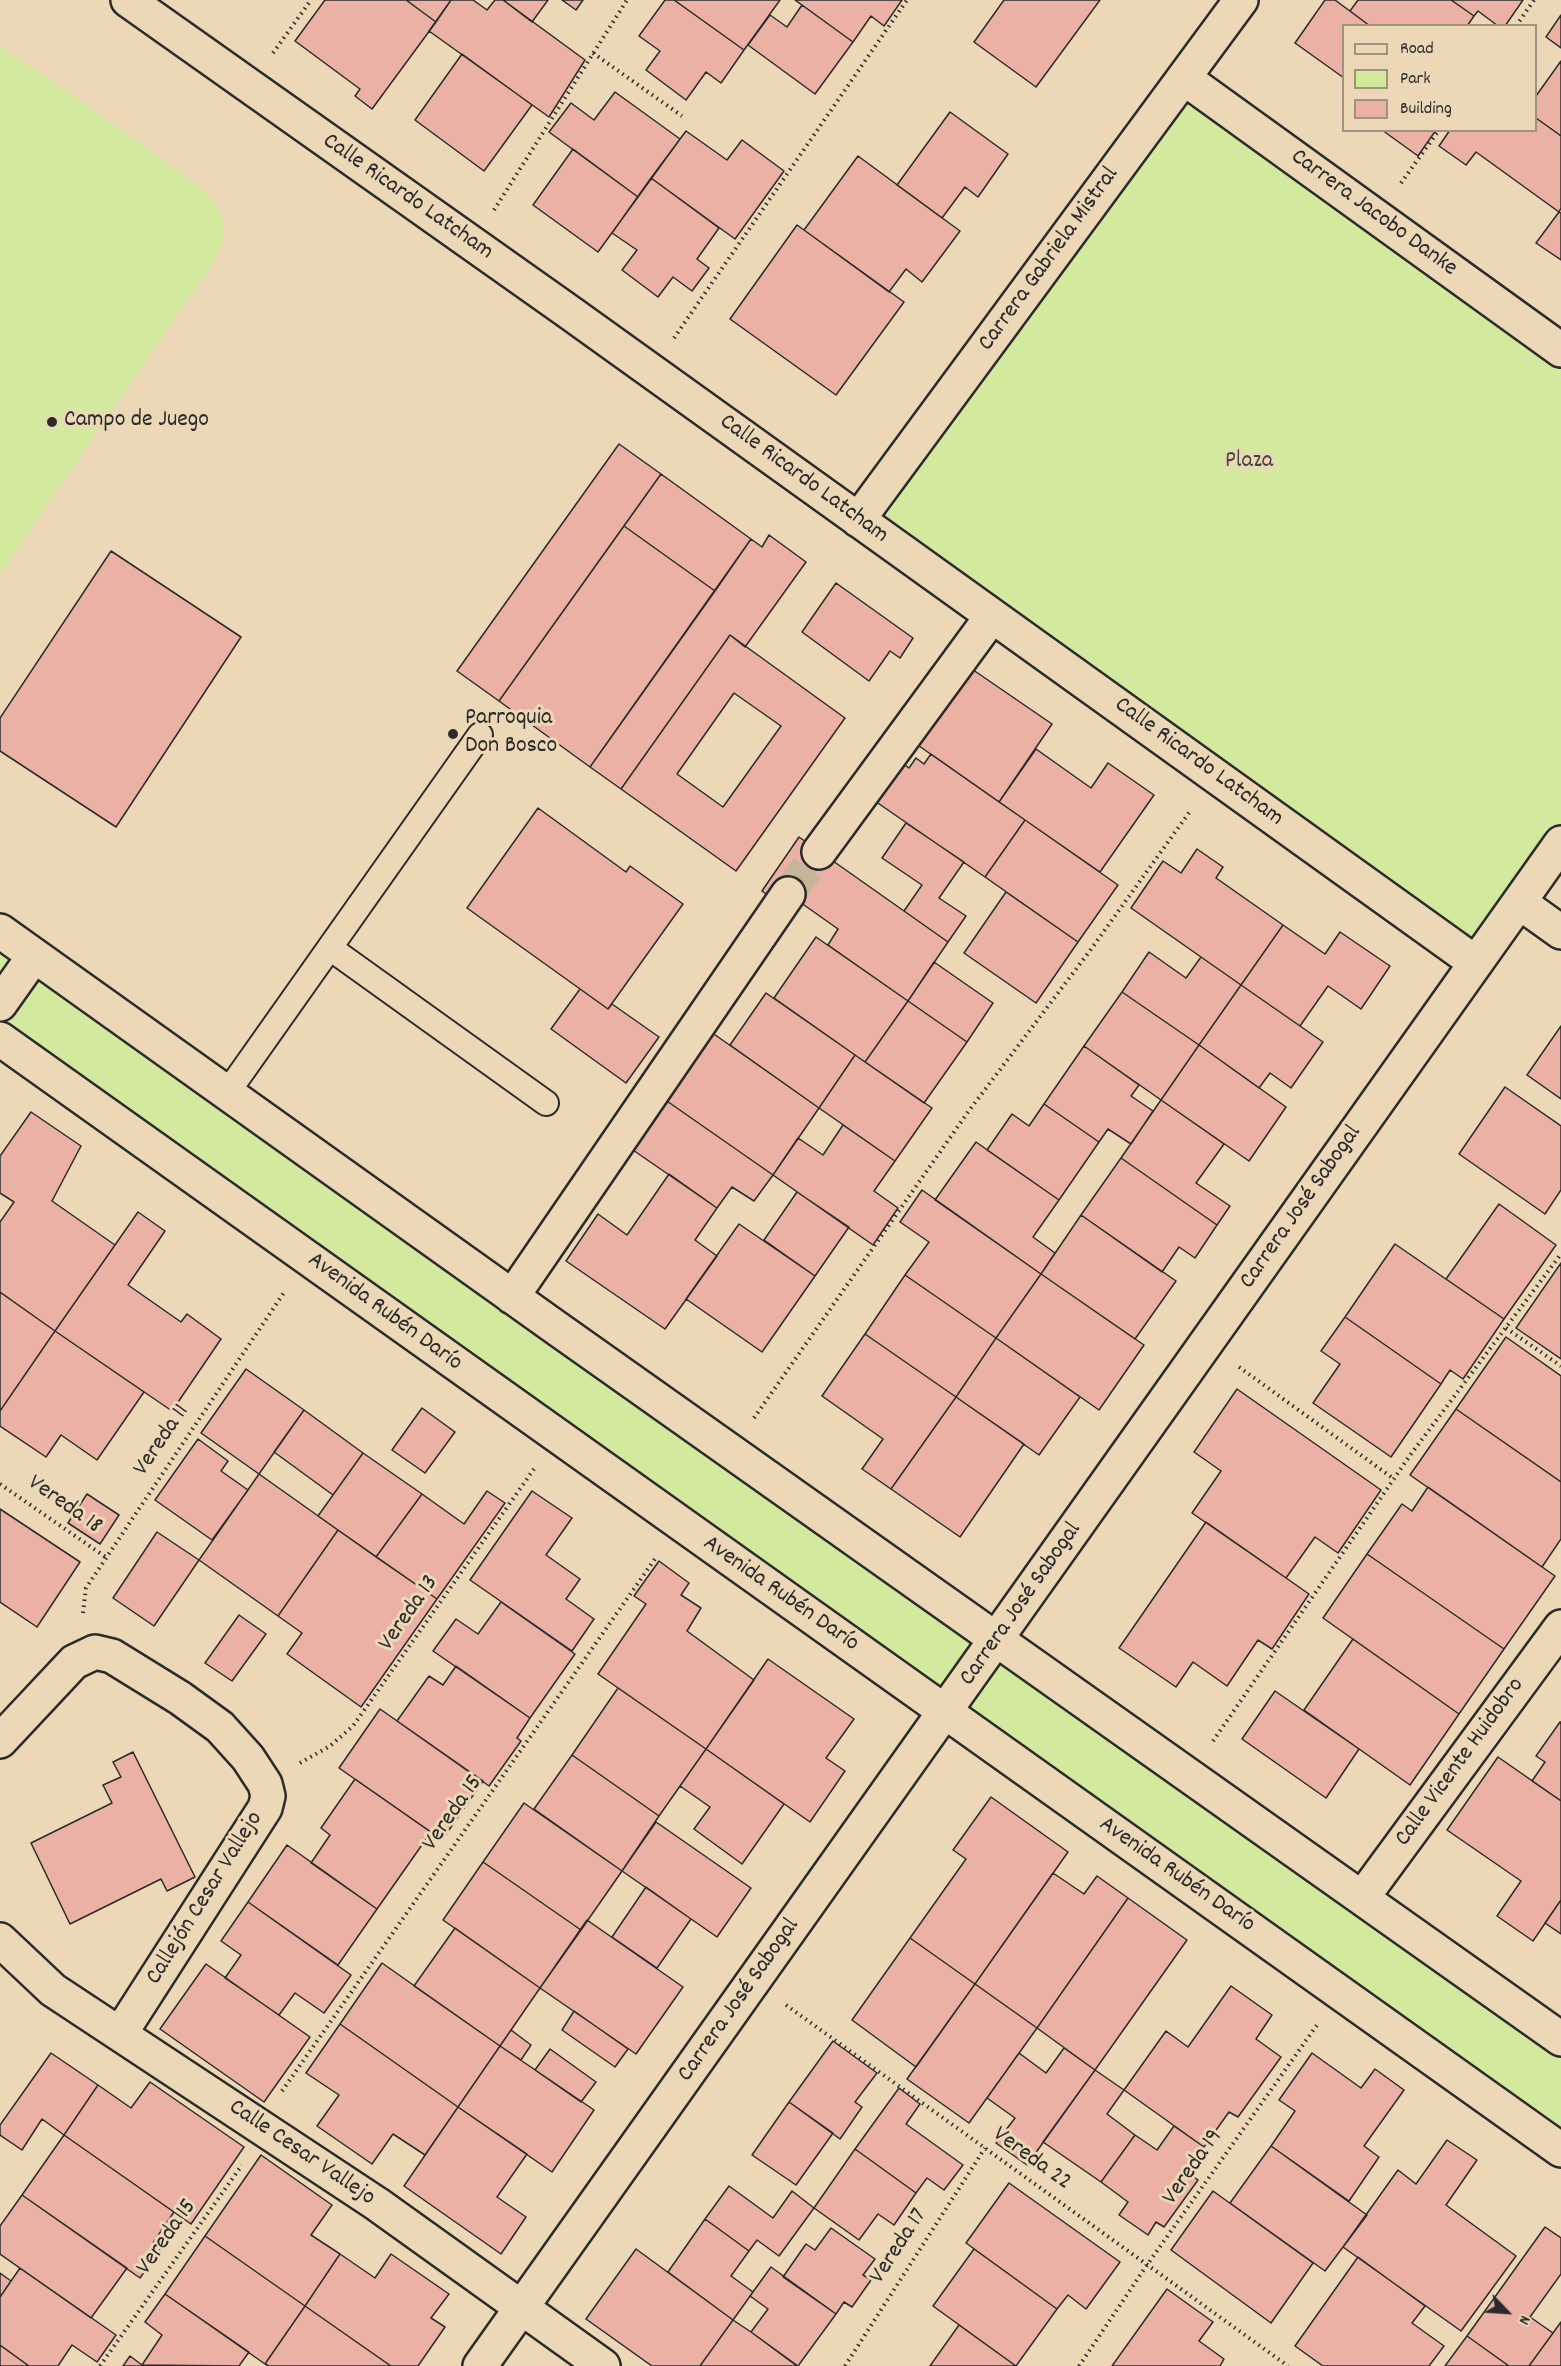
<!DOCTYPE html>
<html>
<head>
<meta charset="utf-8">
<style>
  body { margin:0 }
  #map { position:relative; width:1561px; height:2366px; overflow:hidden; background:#ecd7b6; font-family:Dekko,sans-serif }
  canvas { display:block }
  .legend { position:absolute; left:1342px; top:24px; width:195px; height:108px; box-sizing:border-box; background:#ecd7b6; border:2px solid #9f927e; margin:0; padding:8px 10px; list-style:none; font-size:18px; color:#2b2b2b }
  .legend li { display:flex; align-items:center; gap:12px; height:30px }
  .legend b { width:30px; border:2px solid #9f927e }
  .north { position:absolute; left:1477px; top:2282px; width:60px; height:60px; -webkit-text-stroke:4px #ecd7b6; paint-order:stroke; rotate:115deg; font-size:16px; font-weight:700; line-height:24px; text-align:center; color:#2b2b2b }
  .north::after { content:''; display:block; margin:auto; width:21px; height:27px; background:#2b2b2b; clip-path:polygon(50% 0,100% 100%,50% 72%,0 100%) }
</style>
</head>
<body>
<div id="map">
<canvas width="1561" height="2366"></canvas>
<ul class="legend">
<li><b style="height:8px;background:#ecd7b6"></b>Road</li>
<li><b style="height:16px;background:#d2e99e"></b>Park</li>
<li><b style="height:16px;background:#eab1a4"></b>Building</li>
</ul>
<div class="north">N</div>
</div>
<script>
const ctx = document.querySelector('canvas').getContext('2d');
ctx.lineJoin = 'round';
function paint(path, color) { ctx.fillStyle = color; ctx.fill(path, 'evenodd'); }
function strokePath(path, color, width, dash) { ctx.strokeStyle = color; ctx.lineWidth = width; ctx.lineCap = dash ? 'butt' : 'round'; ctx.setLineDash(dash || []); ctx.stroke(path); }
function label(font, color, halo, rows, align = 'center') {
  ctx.font = font + ' Dekko,sans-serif'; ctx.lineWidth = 6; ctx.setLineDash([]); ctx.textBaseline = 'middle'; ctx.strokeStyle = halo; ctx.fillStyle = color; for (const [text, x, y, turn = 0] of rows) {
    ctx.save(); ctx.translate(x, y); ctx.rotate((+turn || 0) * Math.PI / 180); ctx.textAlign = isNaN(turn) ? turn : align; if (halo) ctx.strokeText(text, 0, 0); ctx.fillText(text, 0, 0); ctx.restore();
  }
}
paint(new Path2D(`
  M0,47L75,97L203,189C231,218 230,238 208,270L0,574Z
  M1184,78L1561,350V843L1476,963L858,520Z
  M0,931L1561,2039V2150L0,1039Z`), '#d2e99e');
const building = new Path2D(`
  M325,0H406L436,22L372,109L355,96L360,89L295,41Z
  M406,0H451L436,22Z
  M451,0H473L487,10L495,0H503L585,60L549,117L429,31Z
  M503,0H548L532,22Z
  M562,0H583L576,10Z
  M665,0H674L744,50L721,83L706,72L686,100L646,70L660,51L639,36Z
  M674,0H780L744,50Z
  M795,0H902L884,26L871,16L853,42Z
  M1004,0H1100L1036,87L974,42Z
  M1325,0H1335L1370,26H1344V78L1295,43Z
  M1358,0H1451L1474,16L1467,26H1370L1350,11Z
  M1451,0H1523L1505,26H1498L1478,11L1474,16Z
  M802,5L853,42L815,94L748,45L770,15L787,27Z
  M1561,15V48L1546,37Z
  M462,54L532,105L484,171L415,120Z
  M1561,61V136L1536,118V96Z
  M615,92L680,139L638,197L549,132L571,103L594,120Z
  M950,112L1008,154L978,197L965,187L942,218L897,185Z
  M1536,118L1561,136V208L1559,212L1476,152L1466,165L1439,146L1450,130H1536Z
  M1382,130H1436L1418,156Z
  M686,131L727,160L742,140L784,171L735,239L651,178Z
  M573,149L638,197L598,252L533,205Z
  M858,156L960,231L922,282L906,269L889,292L804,230Z
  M651,178L719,228L697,259L709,268L692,291L673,277L658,297L622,270L637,250L612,233Z
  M1559,212L1561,213V260L1536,243Z
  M797,225L904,302L836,395L730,319Z
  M619,444L661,474L499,701L457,671Z
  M661,474L751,539L715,591L624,526Z
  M624,526L715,591L590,767L499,701Z
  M769,535L806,562L745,647L730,635L621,789L590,767L751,539L762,547Z
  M111,551L241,637L116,827L0,751V718Z
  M836,583L913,638L900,658L890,651L869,681L802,632Z
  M730,635L845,718L736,871L621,789ZM734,693L781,726L723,807L677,774Z
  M966,665L1052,724L999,802L912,741Z
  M1036,749L1091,788L1108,763L1154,795L1100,872L999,802Z
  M931,754L1025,820L985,877L872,799L898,760L909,768L916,758L924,764Z
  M538,808L626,872L630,866L683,904L608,1009L467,908Z
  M1025,820L1118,885L1078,942L985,877Z
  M906,823L964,862L939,898L966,916L948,942L904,911L922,885L882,858Z
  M799,837L948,942L908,1001L828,945L838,929L787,893L780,904L762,891Z
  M1197,849L1223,867L1216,878L1283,925L1241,985L1131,908L1163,861L1181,873Z
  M1006,892L1078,942L1036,1003L964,953Z
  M1283,925L1325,954L1340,932L1390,966L1361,1009L1328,986L1300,1026L1241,985Z
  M816,937L908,1001L865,1062L774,998Z
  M1149,952L1186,978L1201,957L1241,985L1199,1045L1122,992Z
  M934,962L993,1003L967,1042L908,1001Z
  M1241,985L1323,1042L1291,1088L1270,1073L1259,1088L1199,1045Z
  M580,989L608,1009L612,1004L659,1037L626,1083L551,1029Z
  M1122,992L1199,1045L1161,1100L1084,1046Z
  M766,993L855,1055L819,1108L730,1045Z
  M908,1001L967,1042L924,1103L865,1062Z
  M1561,1026V1099L1527,1075Z
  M711,1032L819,1108L773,1175L664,1099Z
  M1199,1045L1286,1107L1249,1161L1161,1100Z
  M1084,1046L1139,1085L1131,1096L1153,1111L1131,1144L1108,1129L1099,1142L1044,1104Z
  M855,1055L932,1108L895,1161L819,1108Z
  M1505,1087L1561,1126V1190L1545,1214L1459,1154Z
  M664,1099L773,1175L754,1201L732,1187L717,1208L630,1148Z
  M1161,1100L1224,1144L1196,1183L1230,1206L1217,1225L1121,1158Z
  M1044,1104L1099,1142L1059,1200L987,1150L1012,1114L1029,1126Z
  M31,1112L81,1146L52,1201L115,1245L55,1331L0,1292V1222L14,1202L0,1193V1156Z
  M843,1125L895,1161L874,1191L898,1208L873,1245L773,1175L798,1138L823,1155Z
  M976,1142L1059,1200L1033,1237L1055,1253L1041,1274L935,1200Z
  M1121,1158L1217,1225L1195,1258L1179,1247L1162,1272L1081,1215Z
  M669,1174L717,1208L695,1240L717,1256L665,1329L566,1261L598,1214L627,1235Z
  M922,1190L1041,1274L996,1338L905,1275L929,1242L900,1222Z
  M797,1192L849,1227L815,1276L764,1240Z
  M1499,1204L1556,1245L1504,1319L1446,1279Z
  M138,1212L165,1231L128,1285L181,1322L187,1314L221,1339L172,1411L55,1331Z
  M1081,1215L1176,1281L1135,1339L1041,1274Z
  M739,1224L815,1276L762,1352L686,1299Z
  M1395,1244L1504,1319L1463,1379L1450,1370L1441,1384L1345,1317Z
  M1561,1263V1359L1516,1328Z
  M1041,1274L1144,1345L1099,1410L996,1338Z
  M905,1275L996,1338L956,1397L865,1334Z
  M0,1292L55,1331L0,1411Z
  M1345,1317L1441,1384L1391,1457L1313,1403L1340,1364L1321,1351Z
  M55,1331L144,1392L97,1460L61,1435L46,1457L0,1426V1411Z
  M865,1334L956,1397L891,1489L862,1469L883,1439L822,1396Z
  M1506,1337L1561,1376V1482L1456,1409Z
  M996,1338L1080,1397L1039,1455L956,1397Z
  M246,1369L304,1410L259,1474L201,1433Z
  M1237,1389L1381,1490L1338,1553L1315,1537L1286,1578L1192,1513L1221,1471L1194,1452Z
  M956,1397L1024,1444L960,1537L891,1489Z
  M422,1408L455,1432L425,1473L392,1450Z
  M1456,1409L1561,1482V1539L1542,1567L1410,1475Z
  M304,1410L363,1453L333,1495L274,1452Z
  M198,1439L228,1461L221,1471L248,1490L212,1540L155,1500Z
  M363,1453L422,1494L376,1557L318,1516Z
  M259,1474L338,1530L278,1616L199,1560Z
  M1428,1487L1555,1576L1504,1649L1367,1554L1402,1504L1412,1511Z
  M487,1491L505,1503L437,1599L376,1557L422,1494L464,1524Z
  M532,1491L572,1518L546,1555L580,1579L566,1599L594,1619L572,1651L470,1580Z
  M87,1494L119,1515L100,1544L68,1523Z
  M0,1509L80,1562L37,1627L0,1602Z
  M1206,1522L1309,1594L1272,1649L1258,1640L1227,1686L1193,1662L1176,1687L1119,1648Z
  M338,1530L437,1599L361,1707L287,1654L302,1633L278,1616Z
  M157,1532L199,1560L154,1626L113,1598Z
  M1367,1554L1504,1649L1459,1714L1323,1618Z
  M659,1561L689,1583L681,1595L701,1608L687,1631L754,1680L706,1749L598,1674L646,1604L634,1596Z
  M501,1602L575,1654L530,1718L433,1651L456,1619L478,1634Z
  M239,1615L266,1634L232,1681L205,1663Z
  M1353,1639L1459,1714L1410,1785L1304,1710Z
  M768,1659L854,1719L826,1758L845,1771L810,1822L706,1749Z
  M456,1666L530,1718L517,1738L521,1741L489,1786L397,1721L429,1676L443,1685Z
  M618,1688L706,1749L659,1816L572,1755Z
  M1275,1691L1359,1749L1326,1798L1242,1739Z
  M380,1709L483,1781L442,1840L339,1768Z
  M1560,1722H1561V1801L1532,1781L1545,1762L1536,1756Z
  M706,1749L784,1804L742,1864L694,1829L710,1807L680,1786Z
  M133,1752L195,1877L167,1891L161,1879L70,1924L31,1843L112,1803L103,1785L121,1777L113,1762Z
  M572,1755L659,1816L622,1871L534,1809Z
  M1498,1757L1561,1801V1900L1533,1941L1497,1916L1521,1881L1447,1830Z
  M355,1779L431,1832L377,1909L311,1863L330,1835L321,1828Z
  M991,1797L1068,1852L975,1984L910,1938L966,1859L953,1850Z
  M524,1803L622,1871L581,1930L483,1862Z
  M656,1822L751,1888L717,1937L622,1871Z
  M287,1845L377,1909L338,1965L248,1902Z
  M483,1862L581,1930L540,1988L443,1920Z
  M1053,1873L1084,1894L1097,1876L1128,1898L1037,2028L975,1984Z
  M646,1887L691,1919L657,1968L612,1937Z
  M1128,1898L1187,1940L1095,2070L1037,2028Z
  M1561,1900V1934L1545,1923Z
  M248,1902L351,1975L324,2013L295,1993L279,2015L225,1978L241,1955L221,1941Z
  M587,1920L683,1987L636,2054L540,1988Z
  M455,1928L540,1988L500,2046L414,1986Z
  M910,1938L975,1984L916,2067L852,2020Z
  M382,1963L500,2046L458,2107L340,2024Z
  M206,1964L310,2037L264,2102L160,2029Z
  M975,1984L1037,2028L969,2123L907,2079Z
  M1231,1986L1272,2015L1256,2039L1281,2057L1238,2117L1229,2112L1204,2147L1124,2090L1166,2031L1188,2047Z
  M574,2011L628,2049L615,2067L562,2030Z
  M340,2024L458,2107L425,2155L393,2134L372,2164L317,2126L339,2095L306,2073Z
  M511,2030L531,2045L521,2060L500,2046Z
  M833,2041L877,2073L855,2102L862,2107L840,2139L789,2102Z
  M500,2046L594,2110L552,2172L458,2107Z
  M1064,2048L1095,2070L1027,2165L996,2143L1015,2118L987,2098L1019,2053L1046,2073Z
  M550,2049L596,2082L581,2102L535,2070Z
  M51,2053L98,2085L64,2135L42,2119L22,2150L0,2135V2125Z
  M1312,2053L1361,2088L1375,2069L1404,2090L1364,2146L1379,2157L1349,2201L1271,2146L1295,2111L1279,2100Z
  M1095,2070L1124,2090L1107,2114L1135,2135L1101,2182L1043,2142Z
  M150,2082L244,2147L191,2224L64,2135L98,2085L131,2108Z
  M899,2088L920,2104L906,2124L963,2165L944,2190L927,2178L916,2193L855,2149Z
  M789,2102L833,2133L796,2185L752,2155Z
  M458,2107L527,2154L497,2197L526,2217L501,2254L404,2186Z
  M1174,2126L1204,2147L1187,2172L1198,2180L1164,2227L1156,2222L1148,2235L1119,2215L1128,2202L1101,2182L1135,2135L1157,2150Z
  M64,2135L174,2212L153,2243L161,2248L140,2278L22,2195Z
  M1447,2140L1477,2160L1446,2205L1516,2256L1461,2331L1343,2247L1398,2170L1416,2184Z
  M1271,2146L1367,2215L1325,2271L1230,2203Z
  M855,2149L916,2193L894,2225L878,2214L859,2240L814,2208Z
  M261,2155L332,2205L311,2235L340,2254L305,2306L205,2236Z
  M1009,2183L1120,2262L1086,2309L1068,2295L1057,2309L966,2243Z
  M729,2186L773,2218L792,2191L814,2208L779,2256L757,2240L749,2251L705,2219Z
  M1213,2191L1313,2263L1271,2323L1171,2250Z
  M22,2195L127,2268L91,2318L0,2254V2226Z
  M705,2219L749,2251L731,2276L753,2292L733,2320L668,2272Z
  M1545,2227L1561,2238V2274L1530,2317L1553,2333L1529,2366H1509L1467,2336Z
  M831,2228L875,2259L863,2275L871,2280L852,2307L844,2302L836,2314L783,2277L806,2244L815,2250Z
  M205,2236L305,2306L265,2364L165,2294Z
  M636,2249L733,2320L700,2366H652L586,2319Z
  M974,2249L1057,2309L1016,2366L933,2306Z
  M340,2254L375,2278L391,2254L449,2294L431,2318L445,2327L418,2366H391L305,2306Z
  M1358,2257L1425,2306L1412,2323L1444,2346L1429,2366H1323L1295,2346Z
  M771,2267L836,2314L798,2366L751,2332L768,2309L750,2296Z
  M20,2268L116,2335L97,2362L72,2345L58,2366H29L0,2345V2297Z
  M0,2273L11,2281L0,2297Z
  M1167,2289L1213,2322L1199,2341L1224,2359L1220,2366H1112Z
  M165,2294L249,2352L239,2366L142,2365L162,2335L145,2322Z
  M305,2306L391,2366H269L265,2364Z
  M733,2320L751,2332L797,2366H700Z
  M1561,2322V2366H1529Z
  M959,2325L1016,2366H930Z
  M1467,2336L1509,2366H1445Z
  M0,2345L29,2366H0Z
  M130,2356L142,2365L143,2366H123Z`);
paint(building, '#eab1a4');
strokePath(building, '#2b2b2b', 1.5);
strokePath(new Path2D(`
  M788,894L819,852`), '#c5b59a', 33, [33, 16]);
const service = new Path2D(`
  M330,948L546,1103
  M227,1093L480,735`);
const minor = new Path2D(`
  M128,0L569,312L1476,963
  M1184,78L1561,350
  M858,520L1241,0
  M819,852L992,616
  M1519,902L1561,932
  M0,931L555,1327L1561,2039
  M0,1004L34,956
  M0,1039L1561,2150
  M512,1297L788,894
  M0,1741L74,1662L95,1652L112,1656L180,1698L220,1727L248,1758L265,1784L268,1796L265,1808L120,2034
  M1362,1898L1561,1627
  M0,1940L53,1990L377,2204L603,2366
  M480,2366L1561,843`);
strokePath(service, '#2b2b2b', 28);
strokePath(minor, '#2b2b2b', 38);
strokePath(new Path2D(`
  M1516,26L1534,0
  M273,53L311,0
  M593,53L682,116
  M1401,183L1439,130
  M494,210L627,0
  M674,338L907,0
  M1506,1328L1561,1366
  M1239,1367L1394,1479
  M754,1418L968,1112L1089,952L1191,810
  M0,1484L107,1558
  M83,1613L86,1588L285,1291
  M1213,1741L1411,1454L1561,1254
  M300,1763L330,1746L353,1726L534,1469
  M786,2005L1288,2366
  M282,2091L657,1556
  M100,2366L242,2165
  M845,2366L985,2148
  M1079,2366L1147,2265L1317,2025`), '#2b2b2b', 4, [1.5, 4.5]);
strokePath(service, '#ecd7b6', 24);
strokePath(minor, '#ecd7b6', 33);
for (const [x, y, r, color] of [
  [52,422,6,"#2b2b2b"],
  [453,734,6,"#2b2b2b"]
]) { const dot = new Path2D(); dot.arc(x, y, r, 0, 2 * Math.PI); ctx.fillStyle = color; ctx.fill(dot); strokePath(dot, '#ecd7b6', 2); }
label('24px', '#2b2b2b', '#ecd7b6', [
  ["Calle Ricardo Latcham",407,198,35],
  ["Carrera Jacobo Danke",1373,214,36],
  ["Carrera Gabriela Mistral",1050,260,-54],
  ["Calle Ricardo Latcham",803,480,36],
  ["Calle Ricardo Latcham",1198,763,36],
  ["Carrera José Sabogal",1302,1208,-55],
  ["Avenida Rubén Darío",384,1313,36],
  ["Vereda 11",163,1441,-56],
  ["Vereda 18",64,1506,35],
  ["Avenida Rubén Darío",780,1595,35],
  ["Carrera José Sabogal",1022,1605,-55],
  ["Vereda 13",410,1614,-55],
  ["Calle Vicente Huidobro",1461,1763,-54],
  ["Vereda 15",454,1814,-55],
  ["Avenida Rubén Darío",1176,1876,35],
  ["Callejón Cesar Vallejo",206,1899,-58],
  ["Carrera José Sabogal",740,2001,-55],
  ["Calle Cesar Vallejo",301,2154,34],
  ["Vereda 22",1031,2160,36],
  ["Vereda 19",1194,2168,-55],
  ["Vereda 15",168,2238,-55],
  ["Vereda 17",900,2247,-57]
]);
label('24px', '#2b2b2b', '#ecd7b6', [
  ["Campo de Juego",64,422],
  ["Parroquia",465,720],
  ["Don Bosco",465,748]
], 'left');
label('24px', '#44483c', '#ecd7b6', [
  ["Plaza",1249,463]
]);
</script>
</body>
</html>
